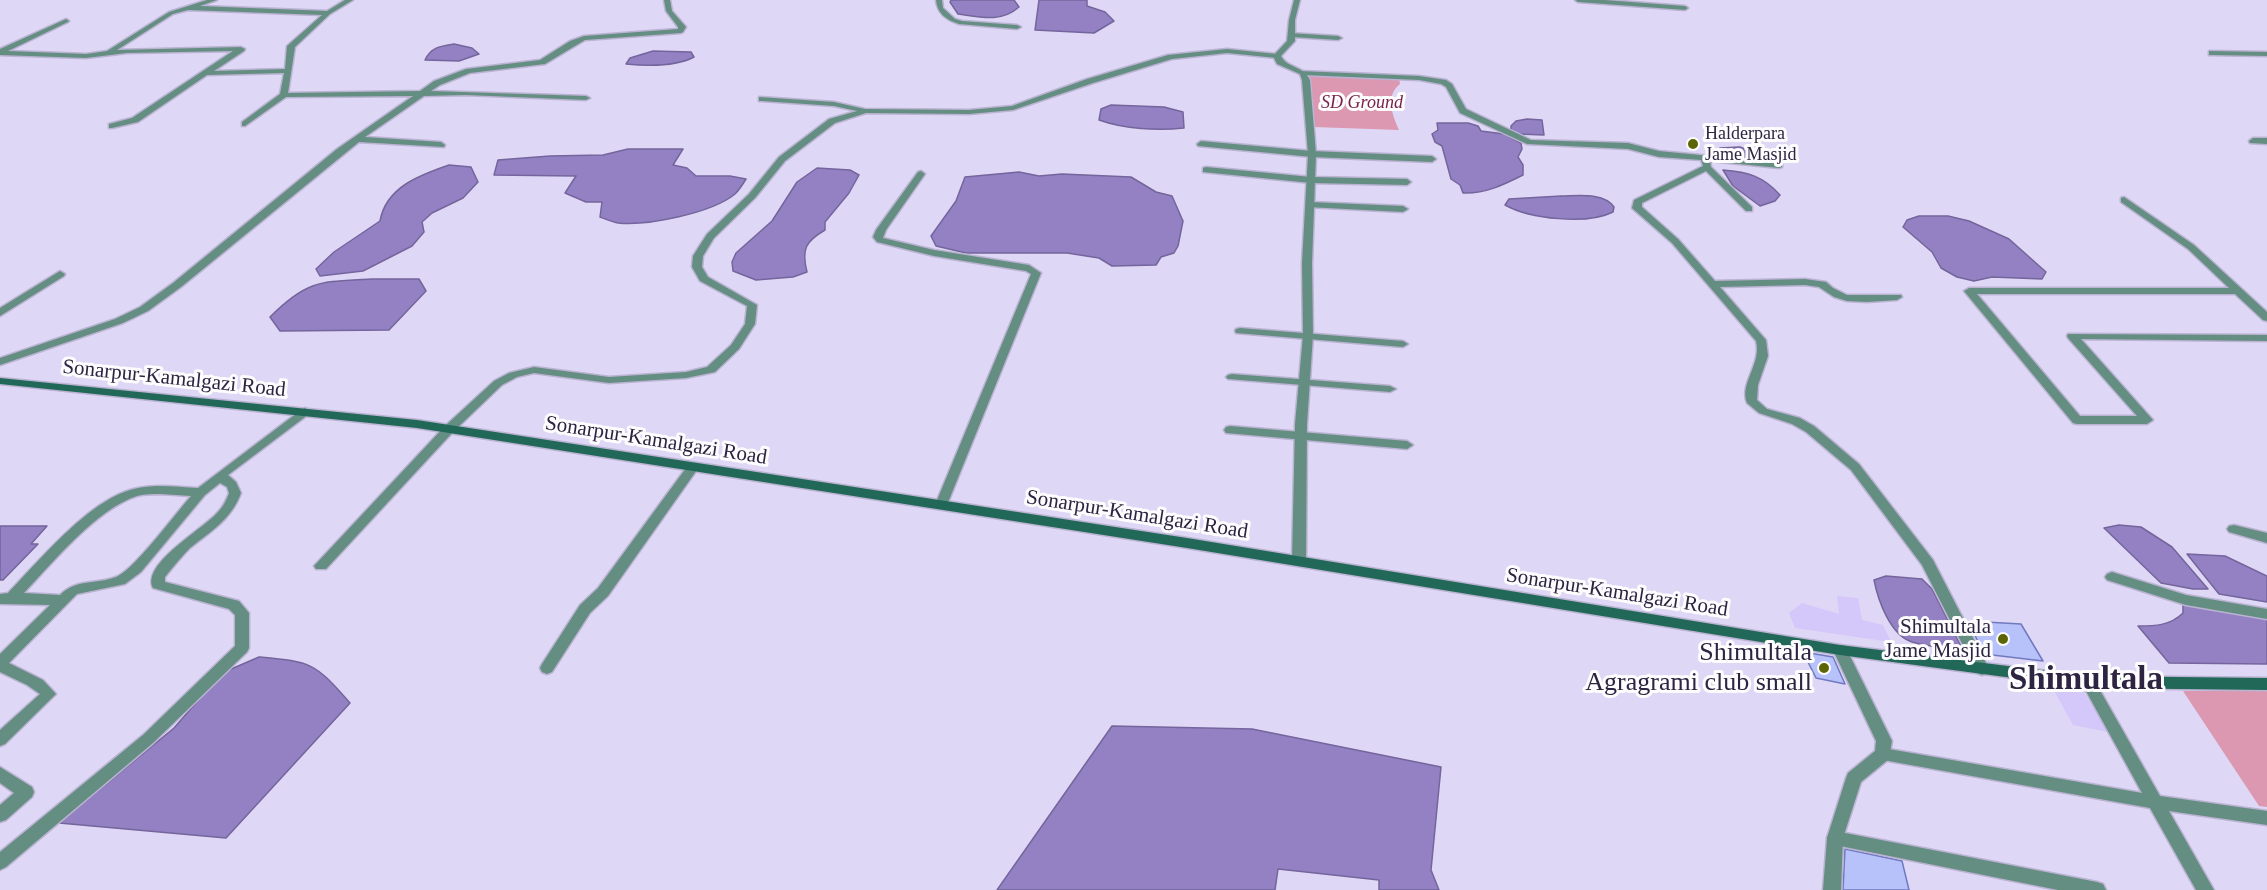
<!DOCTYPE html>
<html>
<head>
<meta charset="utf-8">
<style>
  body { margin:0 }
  canvas { display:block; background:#ded7f6 }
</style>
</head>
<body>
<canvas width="2267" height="890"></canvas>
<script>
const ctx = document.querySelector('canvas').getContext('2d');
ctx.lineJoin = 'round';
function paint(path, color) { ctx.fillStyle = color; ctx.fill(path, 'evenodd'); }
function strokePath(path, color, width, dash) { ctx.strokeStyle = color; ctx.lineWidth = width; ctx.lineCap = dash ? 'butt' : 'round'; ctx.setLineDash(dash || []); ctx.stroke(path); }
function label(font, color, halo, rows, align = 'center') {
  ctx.font = font + ' Georgia,serif'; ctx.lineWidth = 6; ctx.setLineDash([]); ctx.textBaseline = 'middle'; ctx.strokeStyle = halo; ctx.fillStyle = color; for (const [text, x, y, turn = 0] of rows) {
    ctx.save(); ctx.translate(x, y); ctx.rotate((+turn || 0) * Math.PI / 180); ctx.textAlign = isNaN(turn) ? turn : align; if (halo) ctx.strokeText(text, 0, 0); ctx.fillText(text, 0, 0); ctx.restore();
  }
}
paint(new Path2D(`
  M1837,596L1858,598L1862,620L1883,625L1891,642L1795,628L1789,613L1802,603L1839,614Z
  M2051,685L2082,689L2108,732L2073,725Z`), '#d4c7fa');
paint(new Path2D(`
  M1308,74L1399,78L1400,84C1385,96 1392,114 1399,130L1314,127Z
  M2183,691H2267V807L2259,806Z`), '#db98b0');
const water = new Path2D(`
  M951,0H1014L1019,7C1001,23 980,17 958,14L950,2Z
  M1039,0H1087V6L1105,12L1114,21L1094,33L1035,30Z
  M454,44L472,48L479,54L459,61L425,60C431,47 441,46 454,44Z
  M653,51L691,52L694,57C675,67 647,66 626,64L630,58Z
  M1111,105L1164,107L1183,112L1184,128C1158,131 1124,129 1099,120L1101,109Z
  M1527,119L1542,120L1544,135L1518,134L1511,130V126L1516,121Z
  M1437,123H1468L1478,126L1481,131L1504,134L1521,143L1522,149L1518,157L1523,165V175C1503,185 1485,194 1463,193L1460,185L1451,179L1442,146L1435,142L1432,134L1438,130Z
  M1740,147L1761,156L1763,160L1720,155V148Z
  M628,149H683L673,165L687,168L696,176H730L746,179C743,184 739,190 735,194C712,213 647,226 618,223C612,222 605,219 600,217L602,202H586L565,193L576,176L494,175L498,160L550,156L603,155Z
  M449,165L471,167L478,182L463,198L432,213L422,222L424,232L412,246L363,271L320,276L316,269L334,252L380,221C386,187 420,175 449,165Z
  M817,168L850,170L859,175L849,193L825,222V230C806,241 801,249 807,272L793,277L756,280L733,271L732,262L736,253L772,221L797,182Z
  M1723,170C1748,172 1763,176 1780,195L1775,201L1760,206L1733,186Z
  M1019,172L1039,176L1062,174L1131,177L1156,192L1172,196L1183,221L1178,246L1174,253L1161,257L1156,265L1112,266L1099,258L1067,253H966L936,246L931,236L956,201L965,177Z
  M1561,196C1577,196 1604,192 1614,207L1613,212C1587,225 1530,219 1505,205L1509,199Z
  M1919,216H1948L1969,221L2009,239L2046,272L2042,279L1992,277L1974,281L1957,277L1941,268L1932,252L1903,227L1907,220Z
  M371,279H419L426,291L389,330L280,331L270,317C308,279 321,282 371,279Z
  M2119,525L2141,527L2172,547L2208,589H2193L2161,583L2104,528Z
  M0,526H47L31,544H38L3,580H0Z
  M2187,554L2225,556L2267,576V602L2219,594Z
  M1886,576L1922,579L1932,589L1963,650C1947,647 1928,647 1912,642C1890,635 1878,600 1874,580Z
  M2183,603L2267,618V664L2169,663L2138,626C2154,626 2170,626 2183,613Z
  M259,657C312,662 314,662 350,703L226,838L59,823L174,728L222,673Z
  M1112,726L1252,729L1441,767L1431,870L1439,890H1379V880L1278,869L1275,890H997Z`);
paint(water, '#9381c3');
strokePath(water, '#74659c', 1.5);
const building = new Path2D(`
  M1968,621L2021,624L2043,661L1984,654Z
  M1803,652L1833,657L1845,684L1816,678Z
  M1845,849L1902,861L1909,890H1843Z`);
paint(building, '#b7c2fa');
strokePath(building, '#707ac0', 1.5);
const minor = new Path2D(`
  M207,0H217L200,6L327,11L345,0H353L330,14L295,47L288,93L420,91L434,81L466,69L540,60L570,41L584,36L678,29V27L666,11L664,0H670L672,11L686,27L683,32L681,33L585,40L545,64L470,73L440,85L431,91L586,96L590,98L586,100L466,95L424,96L365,137L441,142L445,145L444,147L359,142L181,287L148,311L123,323L0,365V358L115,319L140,307L173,283L337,149L413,96L286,97L245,126H242V122L280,94L284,73L207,75L138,122L112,128H109V124L132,118L233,51L127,53L86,58L0,55V49L66,19L69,21L68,22L8,51L86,54L107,51L169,12ZM188,10L322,15L287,46L285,69L214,71L244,51L245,49L241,47L117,50L173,14Z
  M936,0H942L943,8L955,19L962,21L1017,25L1021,27L1017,29L959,24C946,20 937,13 936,0Z
  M1575,0H1605L1685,6L1688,8L1685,10L1578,2Z
  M1289,33L1338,36L1342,38L1338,40L1292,37H1289Z
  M1227,49L1277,54L1281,56L1277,58L1227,53L1172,59L1093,83L1013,110L969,114L866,113L835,123L785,161L755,198L714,238L703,256L702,267L708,277L757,305L755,324L739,349L715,372L686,378L609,383L534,373L517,377L502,385L453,432L326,569H316L314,566L445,426L494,381L509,373L534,367L609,377L686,372L707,367L731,345L745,324L747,306L700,281L692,267L693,256L707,234L749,194L779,157L829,119L857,111L834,106L762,101H759V97L834,102L865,109L969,110L1012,106L1087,79L1168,55Z
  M2209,51L2267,52V56L2212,55H2209Z
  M1300,71L1419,76L1446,80L1452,84L1466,109L1531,140L1628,143L1659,151L1782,163V167L1779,168L1710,161L1711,167L1752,207V211H1746L1706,171L1642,203V207L1678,239L1715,281L1805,279L1826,282L1833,288L1847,295H1901L1902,297L1897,300L1867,302L1847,301L1834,297L1819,287L1805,285L1720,287L1766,340L1768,356L1758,385L1757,400L1767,409L1800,418L1814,426L1859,464L1933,560L1989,669L1987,673L1982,675L1977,673L1922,565L1851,470L1806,432L1792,424L1759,413L1747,403C1739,383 1762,364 1756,341L1672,243L1632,208L1634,200L1703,166L1701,160L1659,157L1628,149L1527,144L1460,113L1446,87L1441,84L1419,80L1303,75H1300Z
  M2253,138H2267V144L2250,143L2249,141Z
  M1201,141L1312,151L1432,156L1436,159L1432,162L1312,157L1198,146L1197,144Z
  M1206,167L1311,177L1407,179L1411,182L1407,185L1311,183L1203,172V168Z
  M921,171L925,174L886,230L883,238L934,250L1029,265L1041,273L947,505L941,509L935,505L1031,274L1026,271L934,256L877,242L873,237L876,230L918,172Z
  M2124,197L2194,245L2267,312V321L2263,320L2235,294H1977L2080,416H2137L2068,338L2067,336L2068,334L2267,335V341L2081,339L2153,420L2147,424H2077L2073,423L1964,291L1969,288H2229L2188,249L2121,202V198Z
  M1310,202L1403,206L1408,209L1403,212L1307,207V203Z
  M60,271L65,274L64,276L0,316V308Z
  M1240,328L1403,341L1408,344L1403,347L1236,333L1235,331L1236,329Z
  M1232,374L1390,386L1396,389L1390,392L1228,379L1226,377L1228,375Z
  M305,408L311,412L309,414L228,475L236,482L241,493C231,520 211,531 190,548C181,557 173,567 165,577V582L239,601L249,613V648L247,652L153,743L6,867L0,870V852L143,735L235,646V615L229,609L153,588C141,564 203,529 217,513C223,507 226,501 229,493L227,487L220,483L205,495L141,572L125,584L77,594L9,663L43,680L56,694L5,744L0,746V730L40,694L27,685L0,672V654L50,605L0,604V594L8,593C40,560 92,496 138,488C158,484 178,487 198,488L301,410ZM161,494L191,496C176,513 134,570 116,577C95,585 77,578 60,595L24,593C52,563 98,508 137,496C145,494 153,494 161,494Z
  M1230,426L1407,441L1413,445L1407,449L1226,433L1224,430L1226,427Z
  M693,463L699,467L608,596L590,613L552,672L547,674L542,672L540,668L542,664L580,605L598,588L689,464Z
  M2234,525L2267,533V543L2229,532L2227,529L2229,526Z
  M2112,572L2186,595L2267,609V619L2186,605L2107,580L2105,577L2107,574Z
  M2088,676L2093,678L2160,796L2267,811V825L2169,811L2214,890H2196L2150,808L1883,760L1877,759L1875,754L1877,749L1883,748L2142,793L2081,682L2083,678Z
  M0,767L32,787L34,792L32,797L6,820L0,822V805L14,793L0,783Z
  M1835,831L2097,882L2103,884L2106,890H2058L1835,845L1829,843L1827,838L1829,833Z`);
const tertiary = new Path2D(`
  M1294,0H1300L1295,20V41L1281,56C1288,69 1303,65 1310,80L1316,154L1312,263L1313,335L1307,424L1306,561L1304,564H1294L1292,561L1295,424L1303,335L1302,263L1308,154L1302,80L1300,74L1277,64L1273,56L1287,41L1289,20Z
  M1840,645L1845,646L1847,650L1892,741L1889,759L1861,782L1843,838L1841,890H1823L1827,838L1846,778L1848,773L1875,751L1876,741L1833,650L1835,646Z`);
const secondary = new Path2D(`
  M0,378L417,420L1187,538L1840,645L2088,676L2267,678V690L2088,688L1840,655L1187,548L417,428L0,384Z`);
strokePath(minor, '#bbb3d2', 3);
strokePath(tertiary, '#bbb3d2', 3);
strokePath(secondary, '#bbb3d2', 3);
paint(minor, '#658e83');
paint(tertiary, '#658e83');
paint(secondary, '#226859');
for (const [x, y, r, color] of [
  [1693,144,6,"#5c6506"],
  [2003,639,6,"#5c6506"],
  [1824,668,6,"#5c6506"]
]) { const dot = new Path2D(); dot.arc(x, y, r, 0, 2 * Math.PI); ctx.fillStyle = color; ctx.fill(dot); strokePath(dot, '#fdfdfd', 2); }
label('italic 18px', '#7b224b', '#fdfdfd', [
  ["SD Ground",1362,103]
]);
label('18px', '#2d2442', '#fdfdfd', [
  ["Halderpara",1705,134],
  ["Jame Masjid",1705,155]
], 'left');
label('21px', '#2d2442', '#fdfdfd', [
  ["Sonarpur-Kamalgazi Road",174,379,6],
  ["Sonarpur-Kamalgazi Road",656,441,9],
  ["Sonarpur-Kamalgazi Road",1137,515,9],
  ["Sonarpur-Kamalgazi Road",1617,593,9]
]);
label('21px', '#2d2442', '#fdfdfd', [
  ["Shimultala",1991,627],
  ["Jame Masjid",1991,651]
], 'right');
label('26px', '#2d2442', '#fdfdfd', [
  ["Shimultala",1812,653],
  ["Agragrami club small",1812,683]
], 'right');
label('bold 33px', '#2d2442', '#fdfdfd', [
  ["Shimultala",2086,680]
]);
</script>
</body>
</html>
